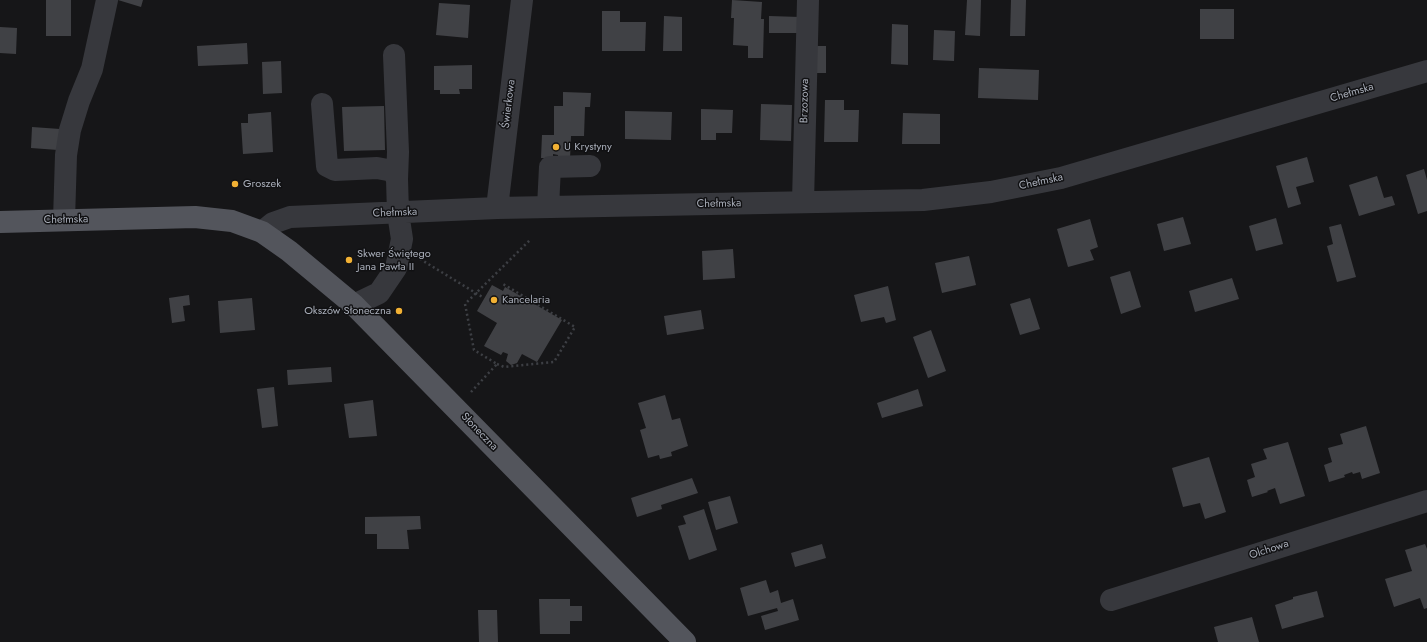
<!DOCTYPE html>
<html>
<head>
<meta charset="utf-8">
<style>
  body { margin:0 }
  canvas { display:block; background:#161618 }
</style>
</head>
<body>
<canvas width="1427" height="642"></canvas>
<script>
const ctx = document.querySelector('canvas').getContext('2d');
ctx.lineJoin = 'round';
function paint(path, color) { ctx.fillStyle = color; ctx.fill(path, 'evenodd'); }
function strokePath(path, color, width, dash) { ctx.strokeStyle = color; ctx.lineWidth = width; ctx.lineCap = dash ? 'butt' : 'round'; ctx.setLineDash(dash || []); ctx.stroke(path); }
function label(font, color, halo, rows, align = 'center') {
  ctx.font = font + ' Jost,sans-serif'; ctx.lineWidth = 3; ctx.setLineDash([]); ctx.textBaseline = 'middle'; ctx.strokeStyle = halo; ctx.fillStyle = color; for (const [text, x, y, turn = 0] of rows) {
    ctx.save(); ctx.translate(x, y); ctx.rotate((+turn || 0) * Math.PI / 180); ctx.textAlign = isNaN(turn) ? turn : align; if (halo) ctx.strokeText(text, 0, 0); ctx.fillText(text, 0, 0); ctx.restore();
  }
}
paint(new Path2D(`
  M46,0H71V36H46Z
  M118,0H143L141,7Z
  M732,0L762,2L761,19H764L763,58H748V46L733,45L734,18H731Z
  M967,0H981L980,36L965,35Z
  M1011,0H1026L1025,36H1010Z
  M439,3L470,5L468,38L436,35Z
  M1200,9H1234V39H1200Z
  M602,11H620V22H646L645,51H602Z
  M664,16L682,17V51H663Z
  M769,16L800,17V33H769Z
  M892,24L908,25V65L891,64Z
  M0,27L17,28L16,54L0,53Z
  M934,30L955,31L954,61L933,60Z
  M247,43L248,64L198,66L197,46Z
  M812,46H826V73H811Z
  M281,61L282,93L263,94L262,62Z
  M472,65V89H459L460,94H440V90H434V66Z
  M979,68L1039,70L1038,100L978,98Z
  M563,92L591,93L590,107H585L584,136H571L570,159L558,158V155L553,154V158H541L542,135H554V106H563Z
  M825,100H844V110H859L858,142H824Z
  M761,104L792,105L791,141L760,140Z
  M384,106L385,150L344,151L342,107Z
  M701,109L733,110L732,133H716V140H701Z
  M625,111L672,112L671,140L625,139Z
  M271,112L273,152L243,154L241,123H248V114Z
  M903,113L940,114V144H902Z
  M32,127L60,129L58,150L31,148Z
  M1307,157L1314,182L1296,187L1301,204L1288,208L1276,166Z
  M1424,169L1427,180V211L1418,214L1406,175Z
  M1377,176L1384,198L1392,196L1395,205L1359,216L1349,185Z
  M1183,217L1191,244L1164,251L1157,224Z
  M1276,218L1283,244L1256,251L1249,226Z
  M1090,219L1098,247L1090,250L1094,260L1068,267L1057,229Z
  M1341,224L1356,277L1337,282L1327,246L1333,244L1329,227Z
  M733,249L735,278L703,280L702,251Z
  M969,256L976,285L942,293L935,263Z
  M1130,271L1141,307L1121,314L1110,277Z
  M1232,278L1239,299L1195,312L1189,291Z
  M492,285L503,291L505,287L562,320L537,362L522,354L517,363L511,365L506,361L508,354L503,352L501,355L484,346L497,323L477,311Z
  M888,286L896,320L886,323L884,317L861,322L854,295Z
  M189,295L190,305L183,306L185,321L172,323L169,298Z
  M252,298L255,330L220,333L218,301Z
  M1030,298L1040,329L1020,335L1010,304Z
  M701,310L704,329L667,335L664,316Z
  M931,330L946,371L928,378L913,337Z
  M331,367L332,382L288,385L287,370Z
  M274,387L278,426L262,428L257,389Z
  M918,389L923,406L882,418L877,403Z
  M665,395L672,420L680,418L688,446L671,452L672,456L660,459L659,455L648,458L640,430L646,428L638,403Z
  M373,400L377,436L349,438L344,404Z
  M1366,426L1380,473L1362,479L1360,472L1353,474L1352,472L1344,475L1345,477L1329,482L1324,465L1332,462L1328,448L1343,444L1340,434Z
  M1288,442L1305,496L1280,504L1275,488L1267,491L1268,492L1252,497L1247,480L1255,477L1251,464L1267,459L1263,449Z
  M1209,457L1226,512L1205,519L1200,503L1183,507L1172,468Z
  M692,478L698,493L661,505L662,509L637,517L631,498Z
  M730,496L738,523L716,530L708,502Z
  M704,509L717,550L689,560L678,526L686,524L683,516Z
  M420,516L421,529L407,530L409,549H377V534H365V517Z
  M822,544L826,558L795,567L791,553Z
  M1425,544L1427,549V608L1424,609L1420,598L1394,607L1385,579L1412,571L1405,550Z
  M766,580L770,593L778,590L781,603L793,599L799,620L765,630L761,616L778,611L777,608L748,616L740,588Z
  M1317,591L1324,617L1282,629L1275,605L1293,599V597Z
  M539,599H570V606H582V621H570V634H540Z
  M478,610H497L498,642H479Z
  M1252,617L1259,642H1218L1214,627Z`), '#404145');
strokePath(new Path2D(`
  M420,259L484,298
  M497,364L504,367L554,362L575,327L503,284
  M471,392L497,364L474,350L465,304L531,239`), '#3d3f44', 2.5, [2, 3]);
strokePath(new Path2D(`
  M394,55L398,152L397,179
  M322,104L327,166L335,170L377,168L393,171L397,179L398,213L402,239L396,268L379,293L354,305
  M803,202L808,0
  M548,207L550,167L590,166
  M497,208L522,0
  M64,220L66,155L70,130L79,101L92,69L107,0
  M262,232L273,223L290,217L497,208L923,200L991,192L1061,178L1427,71
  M1111,600L1427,501`), '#37383d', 22);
strokePath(new Path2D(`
  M0,222L195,217L232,221L262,232L289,251L354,305L685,642`), '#53555c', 22);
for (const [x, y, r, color] of [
  [556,147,4,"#f2b134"],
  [235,184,4,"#f2b134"],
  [349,260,4,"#f2b134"],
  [494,300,4,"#f2b134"],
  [399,311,4,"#f2b134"]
]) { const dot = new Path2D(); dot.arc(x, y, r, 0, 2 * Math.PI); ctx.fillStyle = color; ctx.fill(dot); strokePath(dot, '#111113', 1.5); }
label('11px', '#a8adb8', '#111113', [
  ["Chełmska",1352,93,-16],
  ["Brzozowa",805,101,-89],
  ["Świerkowa",509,104,-83],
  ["Chełmska",1041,182,-12],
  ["Chełmska",719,204,-1],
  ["Chełmska",395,213,-2],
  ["Chełmska",66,220,-1],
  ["Słoneczna",479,432,46],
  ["Olchowa",1269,550,-18]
]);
label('11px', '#a8adb8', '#111113', [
  ["U Krystyny",564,147],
  ["Groszek",243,184],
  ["Skwer Świętego",357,254],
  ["Jana Pawła II",357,267],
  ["Kancelaria",502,300],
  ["Okszów Słoneczna",391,311,"right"]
], 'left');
</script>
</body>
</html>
